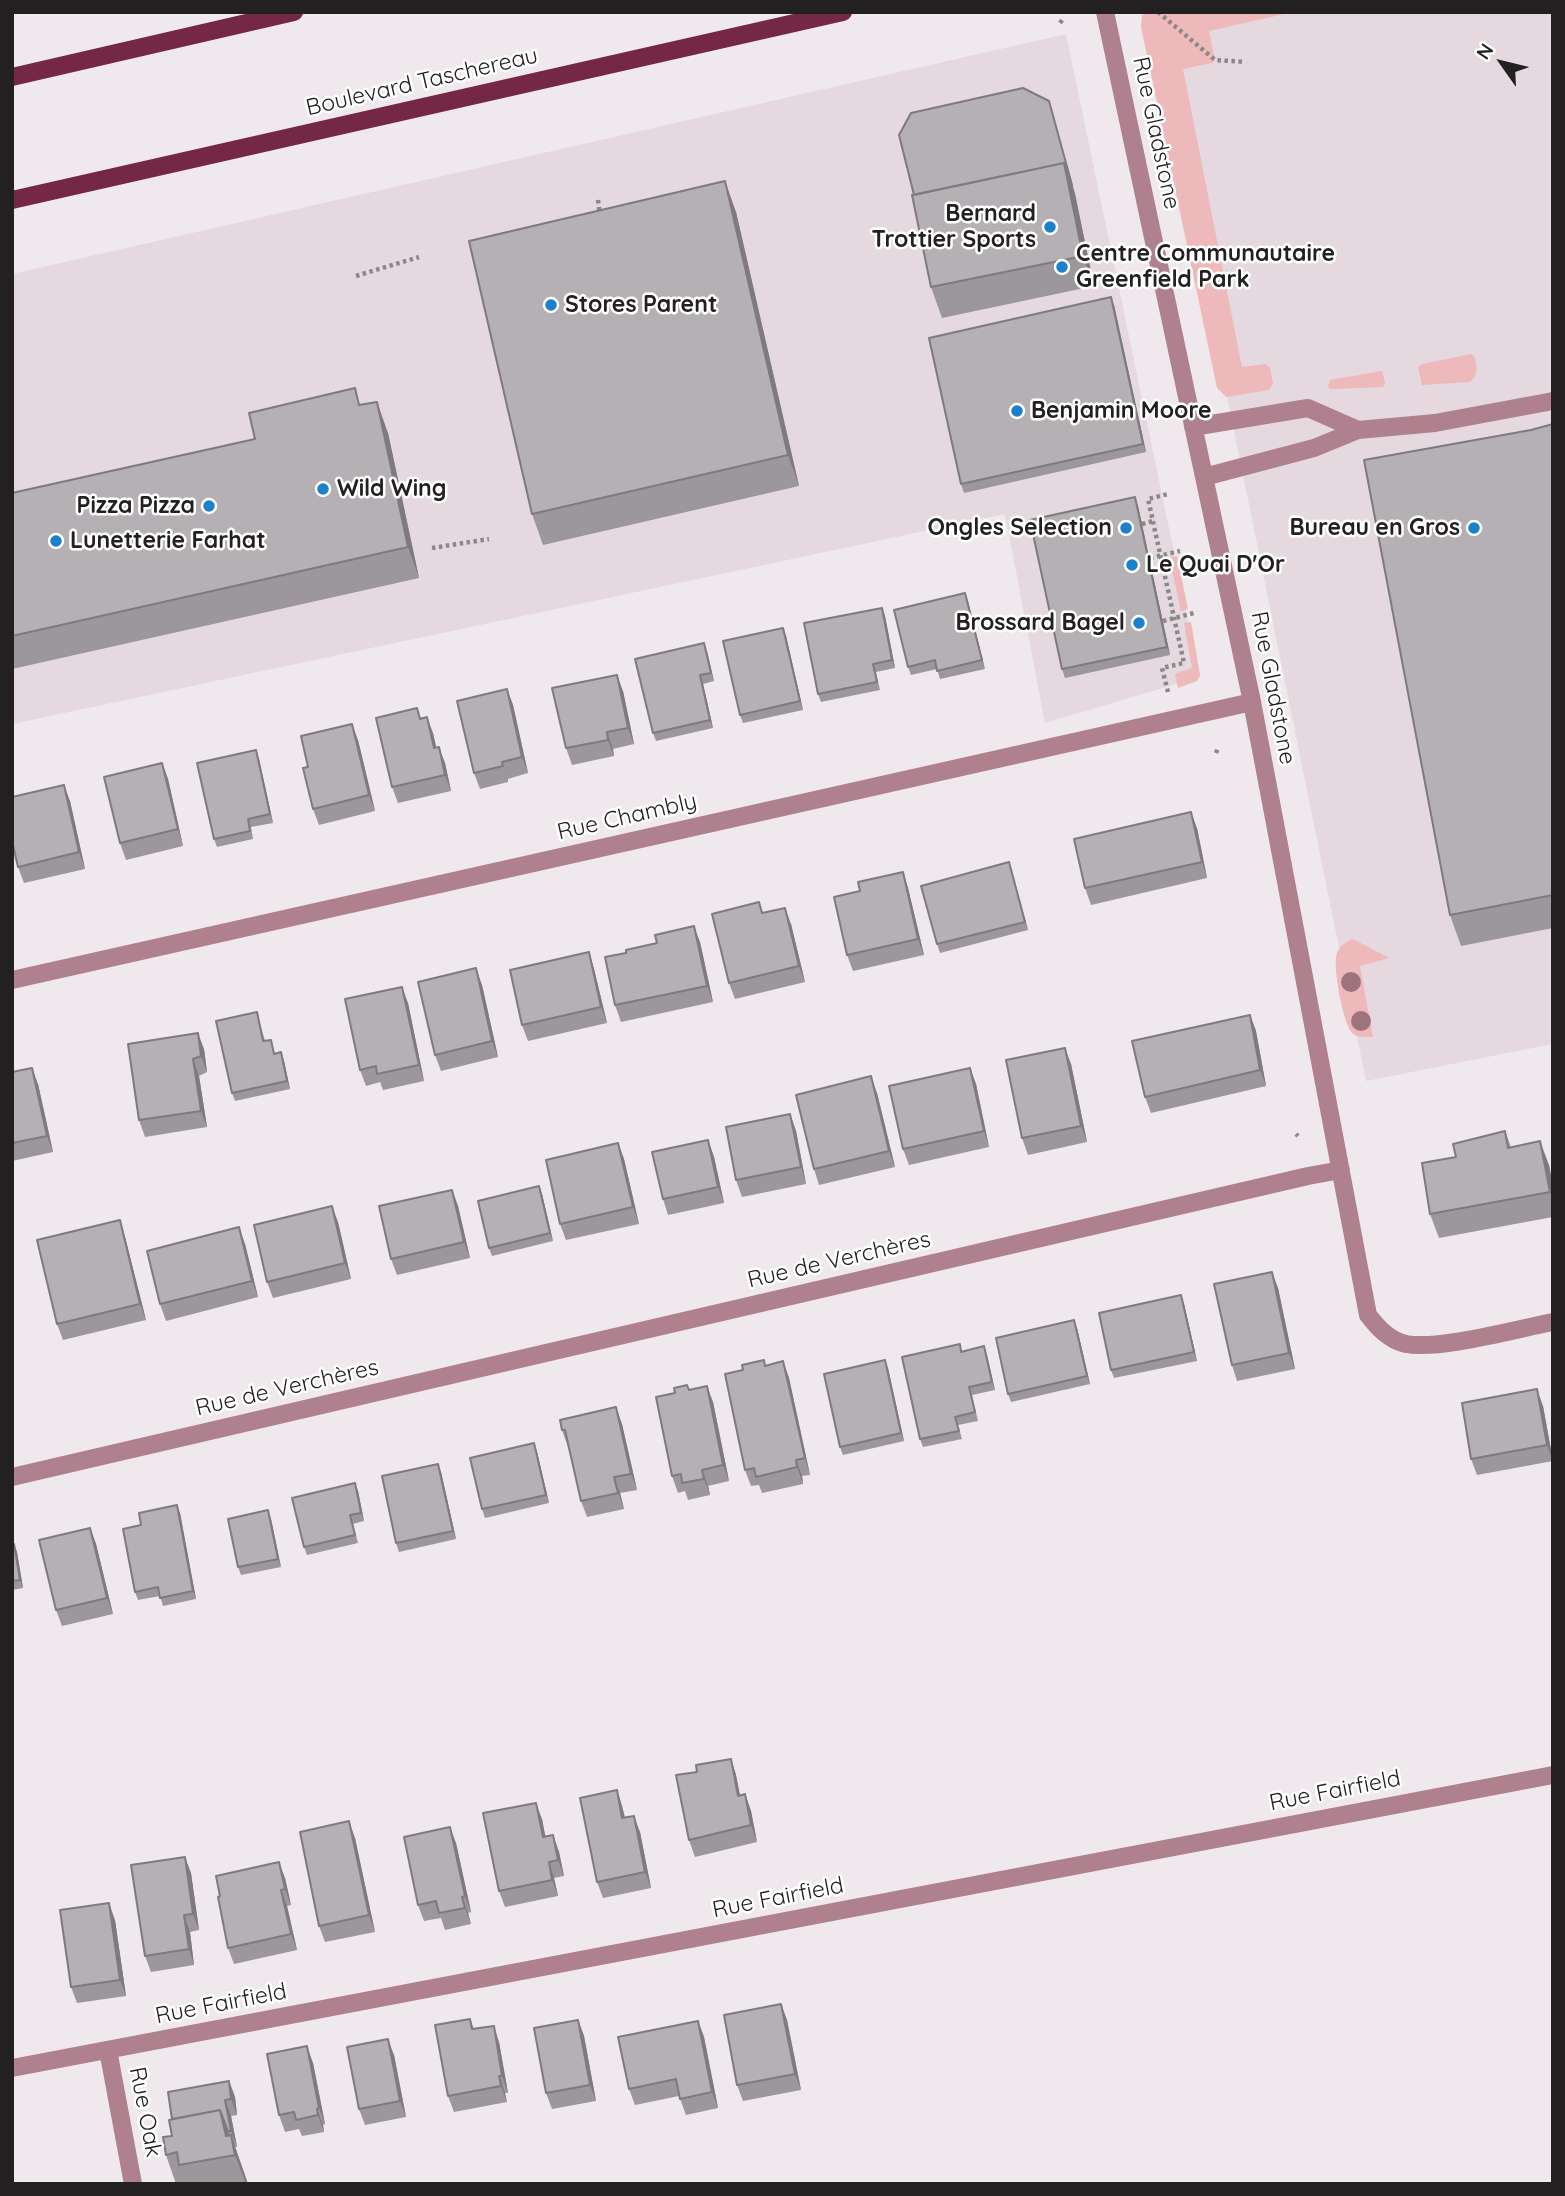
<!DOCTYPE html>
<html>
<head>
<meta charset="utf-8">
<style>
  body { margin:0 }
  #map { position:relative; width:1565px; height:2196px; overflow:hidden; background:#efe9ed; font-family:Quicksand,sans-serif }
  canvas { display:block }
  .frame { position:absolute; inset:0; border:14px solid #222021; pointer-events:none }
  .north { position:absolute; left:1467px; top:28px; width:70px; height:70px; -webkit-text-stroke:5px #fff; paint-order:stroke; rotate:304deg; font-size:19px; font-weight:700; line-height:28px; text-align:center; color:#222021 }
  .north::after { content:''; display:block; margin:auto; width:24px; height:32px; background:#222021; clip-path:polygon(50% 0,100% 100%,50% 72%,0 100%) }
</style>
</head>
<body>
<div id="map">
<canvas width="1565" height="2196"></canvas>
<div class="frame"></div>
<div class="north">N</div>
</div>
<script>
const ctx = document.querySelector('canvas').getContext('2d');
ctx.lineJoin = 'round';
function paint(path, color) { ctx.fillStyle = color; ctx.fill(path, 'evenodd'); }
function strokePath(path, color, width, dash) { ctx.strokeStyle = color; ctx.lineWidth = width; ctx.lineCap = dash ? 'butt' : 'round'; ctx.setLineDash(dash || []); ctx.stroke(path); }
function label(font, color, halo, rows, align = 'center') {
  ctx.font = font + ' Quicksand,sans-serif'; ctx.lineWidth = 5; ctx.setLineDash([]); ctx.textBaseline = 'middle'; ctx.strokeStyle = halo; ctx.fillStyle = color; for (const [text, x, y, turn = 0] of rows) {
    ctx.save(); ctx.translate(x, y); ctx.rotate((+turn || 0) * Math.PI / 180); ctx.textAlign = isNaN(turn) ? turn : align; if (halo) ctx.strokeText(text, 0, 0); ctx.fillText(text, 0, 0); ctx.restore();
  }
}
paint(new Path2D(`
  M1149,12H1553V1044L1366,1081Z
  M1066,34L1200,677L1045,723L1005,514L12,724V274Z`), '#e5d8df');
paint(new Path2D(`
  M1152,12H1293L1209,31L1215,60L1212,63L1183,69L1242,367L1266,364L1270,368L1273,384L1269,390L1226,397L1217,388L1141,27L1142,15Z
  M1471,354L1475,357C1477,369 1478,374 1470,382L1422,385L1418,367L1422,364Z
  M1382,371L1385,383L1383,387L1331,389L1328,387L1330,380Z
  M1177,556L1188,609L1181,611L1169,558Z
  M1191,622L1200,675L1197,681L1178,688L1175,674L1192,668L1184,623Z
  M1353,939L1389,958L1360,966L1373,1037C1366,1037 1358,1038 1352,1033C1343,1023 1332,965 1337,953C1340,945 1346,942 1353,939Z`), '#eeb9ba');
strokePath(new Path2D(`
  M1158,12L1215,60L1245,62
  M1060,23L1063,19
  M598,200L600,216
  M356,276L419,257
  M1142,524L1153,521
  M432,548L489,539
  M1150,558L1180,551
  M1163,621L1194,613
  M1168,692L1162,668L1184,663L1148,499L1168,494
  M1216,753L1218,748
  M1296,1134L1298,1136`), '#8c888a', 4.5, [3.5, 3.5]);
strokePath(new Path2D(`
  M1105,12L1252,702L1368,1315C1378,1328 1389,1340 1406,1344C1441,1350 1516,1329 1553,1322
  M1193,427L1308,408L1358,430
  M1204,477L1314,448L1358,430L1435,423L1553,401
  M12,980L1252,702
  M12,1477L1308,1176L1341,1170
  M108,2050L133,2184
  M12,2068L1553,1775`), '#af818f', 18);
strokePath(new Path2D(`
  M12,77L294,12
  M12,200L843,12`), '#742845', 18);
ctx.fillStyle = '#9d747b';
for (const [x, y] of [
  [1351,982],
  [1361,1021]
]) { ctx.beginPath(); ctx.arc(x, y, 10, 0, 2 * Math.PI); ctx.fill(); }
paint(new Path2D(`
  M1049,101L1075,194L1094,286L942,318L931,287L914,195Z
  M736,212L799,486L543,545L532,514Z
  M1114,305L1146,452L964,493L961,484Z
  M361,405L388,433L419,578L12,669V493L255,439Z
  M1553,424V928L1461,946L1450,915L1531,430Z
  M1138,506L1170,655L1065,678L1062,669Z
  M965,593L985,669L940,679L937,669L911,675L908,667Z
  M882,608L885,616L895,668L876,672L880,690L821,702L818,694Z
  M783,628L786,636L803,710L743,723L740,715Z
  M704,643L714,681L703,684L713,728L656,741L653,733Z
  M507,689L513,705L528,773L508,779V782L480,789L474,773Z
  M623,691L634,744L613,749L614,756L572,765L566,748Z
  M417,708L421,718L433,733L436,747L445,763L451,791L398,803L392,787Z
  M358,740L375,811L319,825L313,809L308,767Z
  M256,750L259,759L273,823L251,827L253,839L217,847L214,839Z
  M162,763L168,779L183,846L126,860L120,843Z
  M70,801L85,869L24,883L18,867Z
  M1197,828L1207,878L1091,905L1085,888Z
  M1009,862L1028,930L940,953L937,944Z
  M903,872L908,888L924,955L853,971L847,955L860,891Z
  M759,902L763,913L791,924L805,982L735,999L729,983Z
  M700,942L713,1002L621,1022L615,1005Z
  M589,952L594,969L607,1023L528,1041L522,1025Z
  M482,985L498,1057L441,1071L435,1055Z
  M408,1003L424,1081L383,1090L380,1082L366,1086L360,1070Z
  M257,1012L265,1041L271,1040L275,1054L284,1061L290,1089L235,1101L232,1093Z
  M1250,1015L1256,1031L1266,1086L1151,1113L1145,1097Z
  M128,1044L204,1049L207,1072L199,1076L207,1127L145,1137L139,1120Z
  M1071,1064L1087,1142L1028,1155L1022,1138Z
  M970,1068L976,1084L989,1147L909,1165L903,1149Z
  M12,1072L38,1084L53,1152L12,1161Z
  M877,1093L895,1167L819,1185L814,1169Z
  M790,1114L796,1131L806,1184L742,1197L736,1180Z
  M1505,1131L1511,1147L1549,1165L1553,1186V1217L1439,1238L1430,1214L1456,1157Z
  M708,1140L714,1157L724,1203L668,1215L663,1199Z
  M618,1143L624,1159L639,1224L566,1240L560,1224Z
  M452,1190L458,1206L470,1258L397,1275L391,1259Z
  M542,1194L553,1241L492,1256L489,1248Z
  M338,1222L351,1279L273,1298L267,1282Z
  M125,1237L146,1320L63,1340L57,1324Z
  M245,1244L258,1297L166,1321L160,1304Z
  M1278,1288L1295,1369L1237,1381L1232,1365Z
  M1181,1295L1184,1304L1197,1361L1114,1378L1111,1370Z
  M1077,1328L1090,1384L1011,1402L1008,1394Z
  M960,1344L962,1351L984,1346L995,1390L972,1395L978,1421L958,1425L962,1439L923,1447L920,1439Z
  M783,1361L789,1378L810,1475L802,1476L803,1484L762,1493L759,1485L751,1486L745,1470L766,1366Z
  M888,1368L904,1441L843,1455L840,1447Z
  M687,1385L689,1390L713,1402L729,1481L708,1486L710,1495L688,1500L685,1491L678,1493L672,1476L675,1393Z
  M1543,1406L1553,1461L1477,1475L1471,1459Z
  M622,1424L637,1490L620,1493L624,1509L587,1517L581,1501L568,1447L562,1430Z
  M534,1443L537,1452L549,1503L485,1518L482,1509Z
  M441,1472L456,1539L399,1552L396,1543Z
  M355,1483L358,1491L364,1521L353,1524L358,1543L307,1555L304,1547Z
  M180,1513L196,1599L163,1606L160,1596L138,1600L135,1592L141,1525Z
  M271,1519L281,1567L241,1575L238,1567Z
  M90,1528L96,1544L113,1614L62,1626L56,1610Z
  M14,1544L17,1552L23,1588L12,1590V1545Z
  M731,1759L736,1775L740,1795L745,1794L751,1811L757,1842L695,1857L689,1840L697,1772Z
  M617,1790L622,1806L625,1817L640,1832L651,1888L603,1898L597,1882Z
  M542,1819L545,1837L553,1835L559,1852L564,1876L554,1878L558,1896L505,1907L499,1891Z
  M355,1838L375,1932L325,1942L319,1926Z
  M456,1843L471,1912L468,1913L471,1924L445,1930L441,1918L424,1921L418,1905Z
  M191,1873L199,1930L190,1932L194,1965L151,1972L145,1956Z
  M285,1878L291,1905L287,1906L297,1950L234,1964L228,1948Z
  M115,1920L126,1996L77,2003L71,1987Z
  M781,2004L787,2020L801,2090L743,2101L737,2085Z
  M470,2019L474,2029L499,2042L508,2093H505L507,2102L454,2112L448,2096Z
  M578,2020L584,2036L596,2101L552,2109L546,2093Z
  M698,2021L704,2037L718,2108L686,2115L679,2096L635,2105L629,2089Z
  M394,2055L406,2117L365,2125L359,2109Z
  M313,2063L325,2124L323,2125L324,2132L302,2136L299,2129L285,2132L279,2115Z
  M229,2081L235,2097L237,2115L231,2116L237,2147H235L248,2184H176L166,2155L172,2136V2119Z`), '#9b979b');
paint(new Path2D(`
  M1049,101L1075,194L1094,286L1083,256Z
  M725,181L736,212L799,486L788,455Z
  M1111,297L1114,305L1146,452L1143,444Z
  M377,402L388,433L419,578L408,547Z
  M1135,497L1138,506L1170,655L1167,647Z
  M965,593L968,601L985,669L982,660Z
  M882,608L885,616L895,668L892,660Z
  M783,628L786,636L803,710L800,701Z
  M704,643L707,651L714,681L711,673Z
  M617,675L623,691L634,744L628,728Z
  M700,675L703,684L713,728L710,720Z
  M507,689L513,705L528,773L522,757Z
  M427,717L433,733L440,764L434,748Z
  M352,724L358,740L375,811L369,795Z
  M607,732L613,749L614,756L608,740Z
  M439,747L445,763L451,791L445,775Z
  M256,750L259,759L273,823L270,814Z
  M162,763L168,779L183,846L178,829Z
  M64,785L70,801L85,869L79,852Z
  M1191,812L1197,828L1207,878L1202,862Z
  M1009,862L1012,871L1028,930L1025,922Z
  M903,872L908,888L924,955L918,939Z
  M785,908L791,924L805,982L799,966Z
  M694,926L700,942L713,1002L707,986Z
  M589,952L594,969L607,1023L601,1007Z
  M476,968L482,985L498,1057L492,1041Z
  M402,987L408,1003L424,1081L419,1065Z
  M1250,1015L1256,1031L1266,1086L1260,1070Z
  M198,1033L204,1049L207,1072L201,1056Z
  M1065,1048L1071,1064L1087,1142L1081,1126Z
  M281,1052L284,1061L290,1089L287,1081Z
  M193,1059L199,1076L207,1127L201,1111Z
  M32,1068L38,1084L53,1152L47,1136Z
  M970,1068L976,1084L989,1147L984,1131Z
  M871,1076L877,1093L895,1167L889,1151Z
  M790,1114L796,1131L806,1184L801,1167Z
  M708,1140L714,1157L724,1203L718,1187Z
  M1540,1141L1549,1165L1553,1186V1201L1550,1192Z
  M618,1143L624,1159L639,1224L633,1207Z
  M539,1186L542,1194L553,1241L550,1233Z
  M452,1190L458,1206L470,1258L464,1242Z
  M332,1206L338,1222L351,1279L345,1263Z
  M120,1220L125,1237L146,1320L140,1304Z
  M239,1227L245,1244L258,1297L252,1281Z
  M1272,1272L1278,1288L1295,1369L1289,1353Z
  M1181,1295L1184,1304L1197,1361L1194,1352Z
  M1074,1320L1077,1328L1090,1384L1087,1376Z
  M984,1346L987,1355L995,1390L992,1382Z
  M885,1360L888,1368L904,1441L901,1433Z
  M783,1361L789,1378L810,1475L805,1458Z
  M707,1386L713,1402L729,1481L723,1465Z
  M1537,1389L1543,1406L1553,1461L1547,1445Z
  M616,1407L622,1424L637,1490L631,1474Z
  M534,1443L537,1452L549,1503L546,1495Z
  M796,1460L802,1476L803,1484L797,1467Z
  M438,1464L441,1472L456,1539L453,1531Z
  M702,1470L708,1486L710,1495L704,1479Z
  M614,1477L620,1493L624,1509L618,1493Z
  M355,1483L358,1491L364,1521L361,1513Z
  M177,1505L180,1513L196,1599L193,1591Z
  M268,1510L271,1519L281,1567L278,1559Z
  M90,1528L96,1544L113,1614L107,1598Z
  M14,1544L17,1552L23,1588L20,1580Z
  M731,1759L736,1775L743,1812L738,1796Z
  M617,1790L622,1806L628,1834L622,1818Z
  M745,1794L751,1811L757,1842L751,1825Z
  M536,1803L542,1819L549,1854L543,1837Z
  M634,1816L640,1832L651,1888L645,1872Z
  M349,1821L355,1838L375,1932L369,1915Z
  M450,1827L456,1843L471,1912L465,1896Z
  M553,1835L559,1852L564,1876L558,1860Z
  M185,1857L191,1873L199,1930L193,1914Z
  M279,1862L285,1878L291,1905L285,1889Z
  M549,1862L554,1878L558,1896L552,1880Z
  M281,1890L287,1906L297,1950L291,1934Z
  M462,1897L468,1913L471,1924L465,1908Z
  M109,1903L115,1920L126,1996L120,1980Z
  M184,1915L190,1932L194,1965L189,1949Z
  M781,2004L787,2020L801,2090L795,2074Z
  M578,2020L584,2036L596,2101L590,2085Z
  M698,2021L704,2037L718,2108L712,2092Z
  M494,2026L499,2042L508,2093L502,2076Z
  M388,2039L394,2055L406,2117L400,2101Z
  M307,2046L313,2063L325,2124L319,2108Z
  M499,2076L505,2093L507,2102L501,2086Z
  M229,2081L235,2097L237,2115L231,2099Z
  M225,2100L231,2116L237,2147L231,2131Z
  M317,2109L323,2125L324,2132L318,2115Z
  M220,2110L233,2145L231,2135L248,2184H246L235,2155L226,2136Z`), '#7e7b7e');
const building = new Path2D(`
  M1023,88L1049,101L1072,185L1064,163L914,195L899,135L911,113Z
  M1064,163L1083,256L931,287L912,195Z
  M725,181L788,455L532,514L469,241Z
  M1111,297L1143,444L961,484L929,338Z
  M355,388L359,405L377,402L408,547L12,636V493L255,439L249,413Z
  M1553,424V895L1450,915L1364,460L1531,430Z
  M1135,497L1167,647L1062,669L1030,520Z
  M965,593L982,660L937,671L935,660L908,667L894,610Z
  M882,608L892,660L873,664L877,682L818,694L804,623Z
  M783,628L800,701L740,715L723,641Z
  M704,643L711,673L700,675L710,720L653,733L635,659Z
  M617,675L628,728L607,732L608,740L566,748L552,688Z
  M507,689L522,757L502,762L503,766L474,773L457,701Z
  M417,708L420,719L427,717L434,748L439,747L445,775L392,787L376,718Z
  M352,724L369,795L313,809L303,768L308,767L301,736Z
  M256,750L270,814L248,819L250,831L214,839L197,763Z
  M162,763L178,829L120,843L104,777Z
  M64,785L79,852L18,867L12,841V797Z
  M1191,812L1202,862L1085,888L1074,839Z
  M1009,862L1025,922L937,944L921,886Z
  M903,872L918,939L847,955L834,897L860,891L858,882Z
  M759,902L762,913L785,908L799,966L729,983L712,914Z
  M694,926L707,986L615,1005L605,957L626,953V950L657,943L655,935Z
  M589,952L601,1007L522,1025L510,970Z
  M476,968L492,1041L435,1055L418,982Z
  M402,987L419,1065L377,1074L376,1066L360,1070L345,999Z
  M257,1012L263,1041L271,1040L274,1054L281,1052L287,1081L232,1093L216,1021Z
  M1250,1015L1260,1070L1145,1097L1132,1041Z
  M198,1033L201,1056L193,1059L201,1111L139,1120L128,1044Z
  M1065,1048L1081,1126L1022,1138L1006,1060Z
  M32,1068L47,1136L12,1143V1072Z
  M970,1068L984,1131L903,1149L889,1086Z
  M871,1076L889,1151L814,1169L796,1095Z
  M790,1114L801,1167L736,1180L726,1127Z
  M1505,1131L1508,1148L1540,1141L1550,1192L1430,1214L1422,1163L1456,1157L1453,1144Z
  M708,1140L718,1187L663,1199L652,1152Z
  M618,1143L633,1207L560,1224L546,1160Z
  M539,1186L550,1233L489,1248L478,1201Z
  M452,1190L464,1242L391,1259L379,1206Z
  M332,1206L345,1263L267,1282L254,1225Z
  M120,1220L140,1304L57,1324L37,1240Z
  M239,1227L252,1281L160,1304L147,1251Z
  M1272,1272L1289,1353L1232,1365L1214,1284Z
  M1181,1295L1194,1352L1111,1370L1099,1313Z
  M1074,1320L1087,1376L1008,1394L996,1338Z
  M960,1344L961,1352L984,1346L992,1382L969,1387L975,1412L955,1417L959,1431L920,1439L902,1357Z
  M764,1360L765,1366L783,1361L805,1458L796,1460L797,1467L756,1477L754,1468L745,1470L725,1374L743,1370L742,1365Z
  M885,1360L901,1433L840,1447L824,1374Z
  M687,1385L689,1390L707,1386L723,1465L702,1470L704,1479L682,1483L681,1474L672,1476L656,1397L675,1393L674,1388Z
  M1537,1389L1547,1445L1471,1459L1462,1403Z
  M616,1407L631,1474L614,1477L618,1493L581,1501L565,1430H562L560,1420Z
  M534,1443L546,1495L482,1509L470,1458Z
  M438,1464L453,1531L396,1543L382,1476Z
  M355,1483L361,1513L350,1515L355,1535L304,1547L292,1498Z
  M177,1505L193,1591L160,1598L158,1587L135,1592L123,1529L141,1525L139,1513Z
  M268,1510L278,1559L238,1567L228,1519Z
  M90,1528L107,1598L56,1610L39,1540Z
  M14,1544L20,1580L12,1581V1545Z
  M731,1759L738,1796L745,1794L751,1825L689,1840L676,1775L697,1772L696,1765Z
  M617,1790L622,1818L634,1816L645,1872L597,1882L580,1798Z
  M536,1803L543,1837L553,1835L558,1860L549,1862L552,1880L499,1891L483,1813Z
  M349,1821L369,1915L319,1926L300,1832Z
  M450,1827L465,1896L462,1897L465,1908L439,1913L436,1901L418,1905L404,1837Z
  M185,1857L193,1914L184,1915L189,1949L145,1956L131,1865Z
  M279,1862L285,1889L281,1890L291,1934L228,1948L218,1897L220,1896L216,1876Z
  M109,1903L120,1980L71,1987L60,1910Z
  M781,2004L795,2074L737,2085L724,2015Z
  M470,2019L472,2029L494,2026L502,2076H499L501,2086L448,2096L435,2025Z
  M578,2020L590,2085L546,2093L534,2028Z
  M698,2021L712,2092L680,2099L676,2079L629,2089L618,2037Z
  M388,2039L400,2101L359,2109L347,2047Z
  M307,2046L319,2108L317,2109L318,2115L296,2120L294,2112L279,2115L267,2054Z
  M229,2081L231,2099L225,2100L231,2131H228L220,2110L172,2119L168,2092Z
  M220,2110L226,2136L231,2135L235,2155L179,2165L177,2152L166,2155L163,2137L172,2136L169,2120Z`);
paint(building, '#b4b0b4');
strokePath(building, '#7e7b7e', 2);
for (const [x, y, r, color] of [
  [1050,227,7,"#1c81cc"],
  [1062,267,7,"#1c81cc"],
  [551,305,7,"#1c81cc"],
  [1017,411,7,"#1c81cc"],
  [323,489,7,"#1c81cc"],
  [209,506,7,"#1c81cc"],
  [1126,528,7,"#1c81cc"],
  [1474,528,7,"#1c81cc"],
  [56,541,7,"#1c81cc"],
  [1132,565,7,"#1c81cc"],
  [1139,623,7,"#1c81cc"]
]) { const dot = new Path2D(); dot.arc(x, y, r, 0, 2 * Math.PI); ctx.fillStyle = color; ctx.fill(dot); strokePath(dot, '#fff', 2.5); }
label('23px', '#222021', '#fff', [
  ["Boulevard Taschereau",422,82,-13],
  ["Rue Gladstone",1156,133,78],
  ["Rue Gladstone",1273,688,79],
  ["Rue Chambly",627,817,-13],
  ["Rue de Verchères",839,1260,-13],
  ["Rue de Verchères",287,1388,-13],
  ["Rue Fairfield",1335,1791,-11],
  ["Rue Fairfield",778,1898,-11],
  ["Rue Fairfield",221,2004,-11],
  ["Rue Oak",145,2112,79]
]);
label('bold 23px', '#222021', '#fff', [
  ["Bernard",1036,214,"right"],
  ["Trottier Sports",1036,240,"right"],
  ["Centre Communautaire",1076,254],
  ["Greenfield Park",1076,280],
  ["Stores Parent",565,305],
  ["Benjamin Moore",1031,411],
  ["Wild Wing",337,489],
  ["Pizza Pizza",195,506,"right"],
  ["Ongles Selection",1112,528,"right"],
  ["Bureau en Gros",1460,528,"right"],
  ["Lunetterie Farhat",70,541],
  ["Le Quai D'Or",1146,565],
  ["Brossard Bagel",1125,623,"right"]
], 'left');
</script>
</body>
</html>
